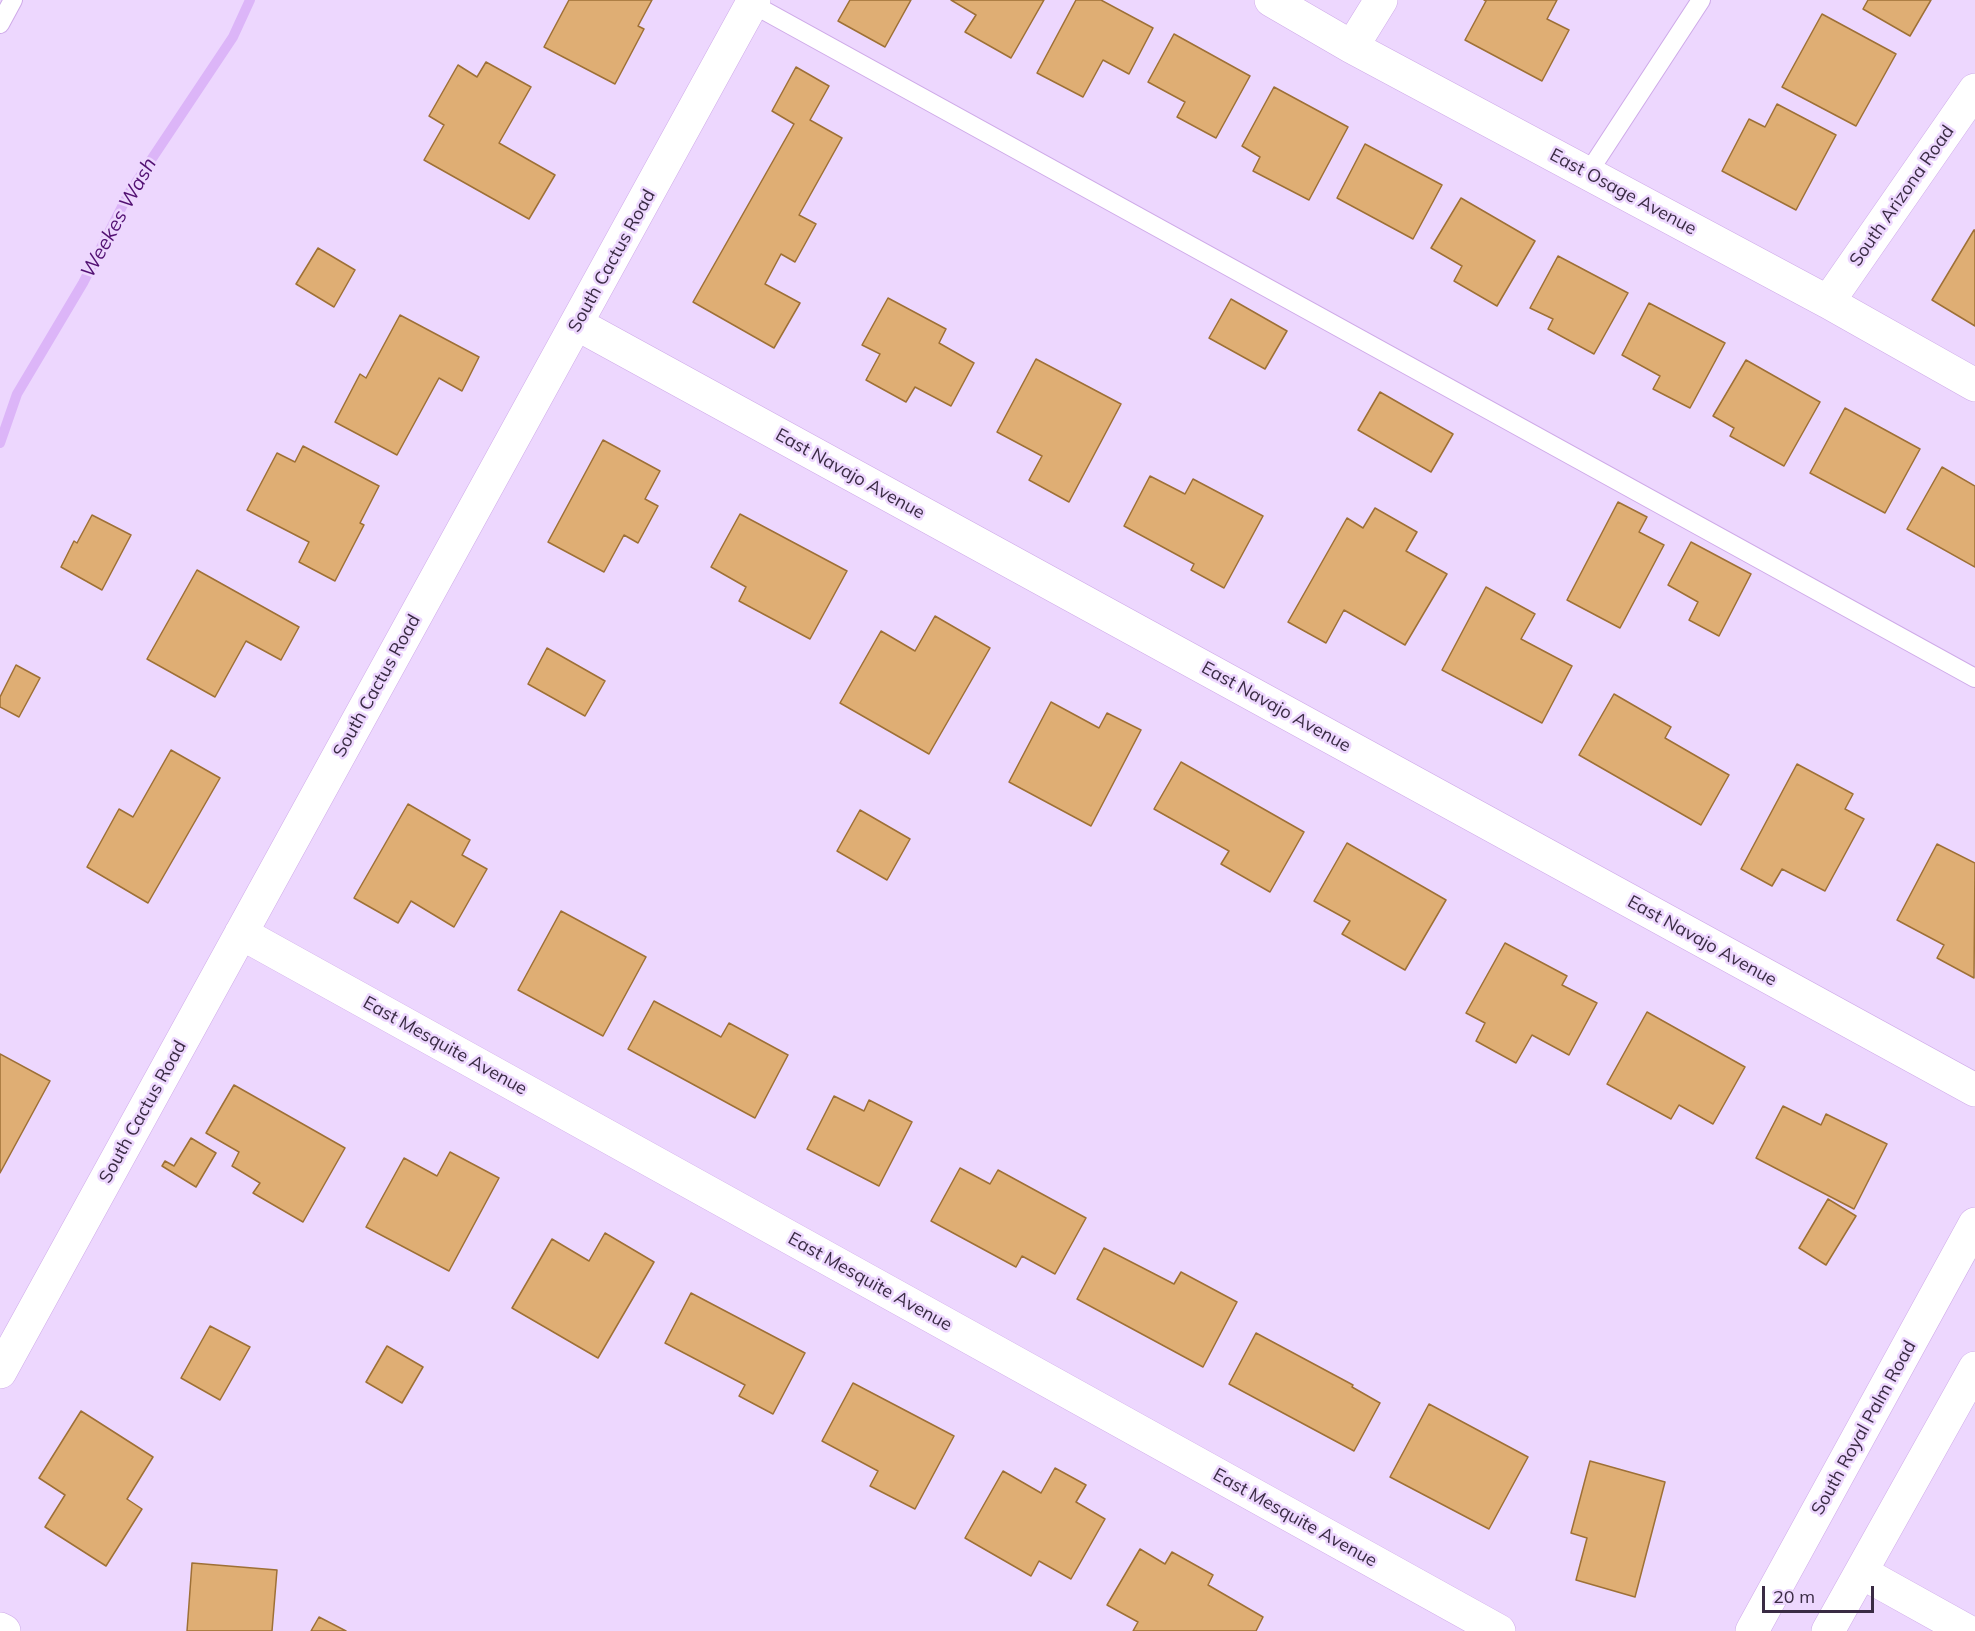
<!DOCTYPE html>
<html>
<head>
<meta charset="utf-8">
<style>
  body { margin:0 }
  #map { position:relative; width:1975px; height:1631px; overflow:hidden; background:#edd7fe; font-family:Mulish,sans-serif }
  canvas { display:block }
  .scale { position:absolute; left:1762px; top:1586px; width:112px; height:27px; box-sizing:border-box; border:3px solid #3a2b44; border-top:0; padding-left:8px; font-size:18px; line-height:21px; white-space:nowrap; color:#3a2b44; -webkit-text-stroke:4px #edd7fe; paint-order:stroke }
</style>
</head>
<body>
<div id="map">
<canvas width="1975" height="1631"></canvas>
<div class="scale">20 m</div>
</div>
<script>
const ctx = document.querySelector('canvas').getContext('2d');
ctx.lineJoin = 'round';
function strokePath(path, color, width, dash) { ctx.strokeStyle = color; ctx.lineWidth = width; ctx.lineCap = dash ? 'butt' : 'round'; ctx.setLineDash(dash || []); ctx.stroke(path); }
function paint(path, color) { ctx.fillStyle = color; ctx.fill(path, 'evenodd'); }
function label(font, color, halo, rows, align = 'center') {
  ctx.font = font + ' Mulish,sans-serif'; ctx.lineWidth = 5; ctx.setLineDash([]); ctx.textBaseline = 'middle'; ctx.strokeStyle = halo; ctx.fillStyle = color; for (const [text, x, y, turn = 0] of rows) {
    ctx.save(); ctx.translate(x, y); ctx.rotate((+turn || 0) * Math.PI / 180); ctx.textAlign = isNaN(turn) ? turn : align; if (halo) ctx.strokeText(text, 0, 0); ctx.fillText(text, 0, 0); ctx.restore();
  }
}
strokePath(new Path2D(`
  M0,443L17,394L83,283L129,193L233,37L250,0`), '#dcb5f8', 10);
const building = new Path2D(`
  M569,0H652L638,26L644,29L615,84L544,47Z
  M850,0H911L885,47L838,21Z
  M951,0H1044L1011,58L965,32L976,15Z
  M1076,0H1101L1153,28L1129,74L1103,60L1083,97L1037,73Z
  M1484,0H1557L1547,19L1569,30L1542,81L1465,40L1486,1Z
  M1868,0H1931L1910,36L1863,9Z
  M1822,14L1896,54L1856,126L1782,87Z
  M1174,34L1250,76L1216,138L1177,117L1185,102L1148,82Z
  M486,62L531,87L499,143L555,175L529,219L424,160L444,125L429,116L458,65L477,77Z
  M796,67L829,86L810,120L842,138L799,215L816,224L795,262L781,254L765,284L800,303L774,348L693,302L794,124L772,111Z
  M1274,87L1348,127L1309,200L1253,171L1260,157L1242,146Z
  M1777,104L1836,135L1796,210L1722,171L1749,119L1765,127Z
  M1365,144L1442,185L1413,239L1337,198Z
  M1461,198L1535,241L1497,306L1454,281L1462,266L1431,248Z
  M1974,230H1975V326L1932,300Z
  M318,248L355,270L334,307L296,284Z
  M1558,256L1628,293L1594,354L1548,329L1553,319L1530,308Z
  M888,298L946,329L939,343L974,363L951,406L915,387L906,402L866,380L880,354L862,345Z
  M1231,299L1287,331L1265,369L1209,338Z
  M1649,303L1725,343L1690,408L1653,389L1660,376L1622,355Z
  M400,315L479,357L462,391L439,378L397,455L335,422L360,374L366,378Z
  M1036,359L1121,404L1069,502L1029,480L1042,456L997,432Z
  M1746,360L1820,402L1784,466L1730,436L1734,428L1713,416Z
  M1380,392L1453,434L1431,472L1358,430Z
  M1845,408L1920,449L1885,513L1810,473Z
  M603,440L660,471L645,499L658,506L638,543L624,535L604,572L548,542Z
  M303,446L379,486L360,523L364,525L335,581L299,562L309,542L247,510L277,453L295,462Z
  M1942,467L1975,486V567L1907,529Z
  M1150,476L1185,494L1193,479L1263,516L1224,588L1191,570L1194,564L1124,526Z
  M1618,502L1647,517L1639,532L1664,545L1620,628L1567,600Z
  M1375,508L1417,532L1406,551L1447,574L1405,645L1344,610L1326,643L1288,622L1347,518L1363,528Z
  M740,514L847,571L810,639L739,601L746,587L711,567Z
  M92,515L131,535L102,590L61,567L74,541L77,543Z
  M1691,542L1751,574L1719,636L1689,620L1698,602L1668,585Z
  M197,570L299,627L281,660L246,641L215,697L147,659Z
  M1486,587L1535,614L1521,639L1572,666L1542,723L1442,670Z
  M935,616L990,648L929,754L840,703L881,631L915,651Z
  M547,648L605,681L585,716L528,684Z
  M16,665L40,678L19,717L0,707V697Z
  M1614,694L1671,727L1665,738L1729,775L1701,825L1579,755Z
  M1051,702L1099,728L1107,713L1141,730L1091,826L1009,782Z
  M171,750L220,778L148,903L87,867L119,809L133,817Z
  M1181,762L1304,832L1270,892L1221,864L1229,851L1154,809Z
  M1797,764L1853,794L1845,809L1864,819L1825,891L1782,869L1772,886L1741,869Z
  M408,804L470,840L462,855L487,869L454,927L411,901L398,923L354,898Z
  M860,810L910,839L887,880L837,851Z
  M1347,843L1446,900L1405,970L1342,934L1350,921L1314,901Z
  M1937,844L1975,863L1974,978L1937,958L1944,945L1897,920Z
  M561,911L646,957L603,1036L518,990Z
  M1505,943L1567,976L1562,985L1597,1003L1569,1055L1532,1035L1516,1063L1476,1041L1485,1023L1466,1013Z
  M654,1001L721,1037L729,1023L788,1055L755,1118L628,1049Z
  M1647,1012L1745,1067L1713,1124L1679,1105L1671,1119L1607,1084Z
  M0,1054L50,1081L0,1173Z
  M234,1085L345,1148L303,1222L253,1193L260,1183L232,1166L239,1152L206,1133Z
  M834,1096L864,1111L869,1100L912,1122L879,1186L807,1149Z
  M1783,1106L1821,1125L1826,1114L1887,1144L1854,1209L1756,1158Z
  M191,1138L216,1153L196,1187L162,1166L165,1161L174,1166Z
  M450,1152L499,1178L449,1271L366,1227L404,1158L437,1176Z
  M960,1168L990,1184L998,1170L1086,1218L1055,1274L1022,1256L1016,1267L931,1221Z
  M1828,1199L1856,1216L1826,1265L1799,1248Z
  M605,1233L654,1262L598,1358L512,1308L552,1239L589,1261Z
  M1104,1248L1174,1284L1181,1272L1237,1302L1203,1367L1077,1299Z
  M691,1293L805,1353L773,1414L739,1396L745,1385L665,1343Z
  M210,1326L250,1347L220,1400L181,1378Z
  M1256,1333L1353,1385L1352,1387L1380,1403L1354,1451L1229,1384Z
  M387,1346L423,1367L402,1403L366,1382Z
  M853,1383L954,1436L915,1509L870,1486L878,1471L822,1441Z
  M1429,1404L1528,1457L1489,1529L1390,1477Z
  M81,1411L153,1457L127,1499L142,1509L106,1566L45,1527L65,1495L39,1478Z
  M1590,1461L1665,1482L1635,1597L1576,1580L1587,1538L1571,1533Z
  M1055,1468L1086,1485L1076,1502L1105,1519L1071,1579L1039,1561L1031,1576L965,1538L1003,1471L1041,1493Z
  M1140,1549L1165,1564L1172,1552L1213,1575L1208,1585L1263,1617L1256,1631H1133L1138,1622L1107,1605Z
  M192,1563L277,1570L272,1631H187Z
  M319,1617L346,1631H311Z`);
paint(building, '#dfae74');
strokePath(building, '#9e7036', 1.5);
const lane = new Path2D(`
  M747,1L1975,678
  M0,24L13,0
  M1588,173L1701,0`);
const street = new Path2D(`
  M1271,0L1352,47L1828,302L1975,385
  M1352,47L1381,0
  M1828,302L1975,90
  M577,324L1975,1090
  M241,933L1499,1631
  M0,1372L754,0
  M1861,1572L1967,1631
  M0,1629L4,1631
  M1752,1631L1975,1224
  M1828,1631L1975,1368`);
strokePath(lane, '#ceaae8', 20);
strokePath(street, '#ceaae8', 34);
strokePath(lane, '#fff', 18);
strokePath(street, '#fff', 33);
label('18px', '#3a2b44', '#edd7fe', [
  ["East Osage Avenue",1623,192,28],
  ["South Arizona Road",1902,196,-55],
  ["South Cactus Road",612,261,-61],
  ["East Navajo Avenue",850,474,29],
  ["South Cactus Road",377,686,-61],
  ["East Navajo Avenue",1276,707,29],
  ["East Navajo Avenue",1702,941,29],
  ["East Mesquite Avenue",445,1046,29],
  ["South Cactus Road",143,1112,-61],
  ["East Mesquite Avenue",870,1282,29],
  ["South Royal Palm Road",1864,1428,-61],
  ["East Mesquite Avenue",1295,1518,29]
]);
label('italic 20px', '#521072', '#edd7fe', [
  ["Weekes Wash",119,218,-61]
]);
</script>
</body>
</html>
